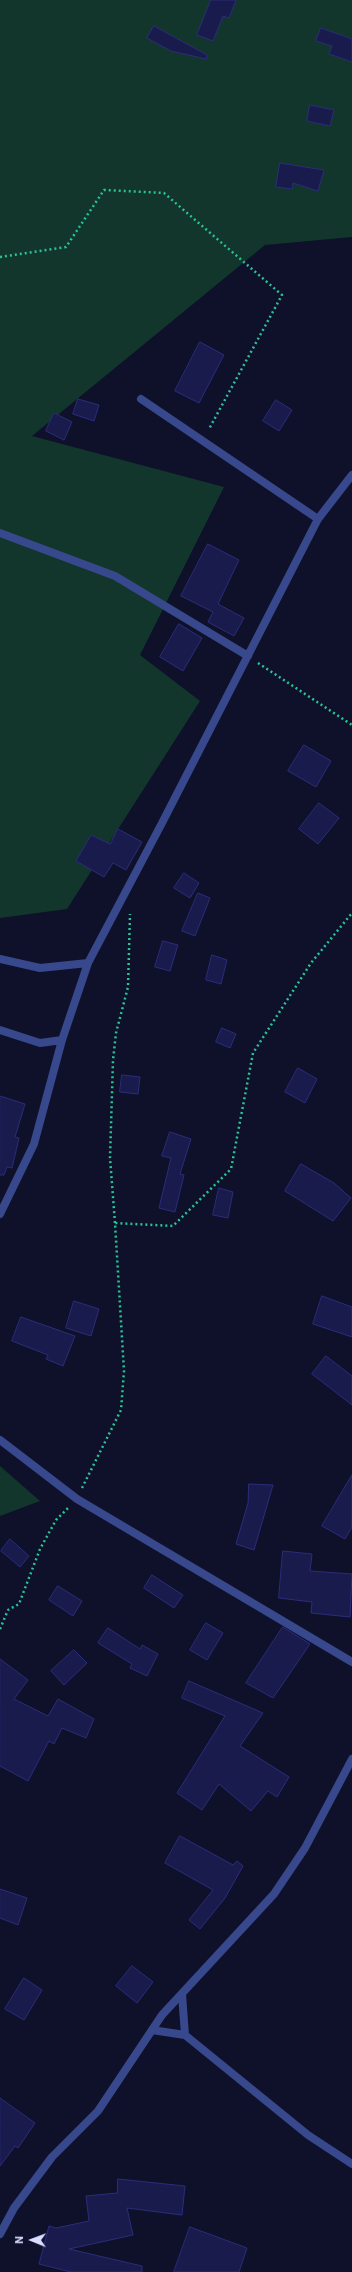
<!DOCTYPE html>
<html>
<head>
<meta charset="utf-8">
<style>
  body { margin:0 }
  #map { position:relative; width:352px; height:2272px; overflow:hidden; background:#0f112b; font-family:Roboto,sans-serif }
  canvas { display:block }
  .north { position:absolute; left:12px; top:2220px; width:40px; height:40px; -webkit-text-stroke:3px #0f112b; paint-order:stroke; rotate:271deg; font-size:11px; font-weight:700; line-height:16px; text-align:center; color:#d9ddff }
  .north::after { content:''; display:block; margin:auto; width:14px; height:18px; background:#d9ddff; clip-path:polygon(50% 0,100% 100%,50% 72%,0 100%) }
</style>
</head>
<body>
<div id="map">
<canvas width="352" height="2272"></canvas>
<div class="north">N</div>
</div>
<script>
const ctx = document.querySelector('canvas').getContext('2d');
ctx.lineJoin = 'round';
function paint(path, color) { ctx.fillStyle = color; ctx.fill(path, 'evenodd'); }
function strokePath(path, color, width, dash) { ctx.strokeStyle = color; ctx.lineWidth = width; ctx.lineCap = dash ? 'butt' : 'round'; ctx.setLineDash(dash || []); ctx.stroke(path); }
paint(new Path2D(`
  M0,0H352V237L265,245L32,436L224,487L140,655L200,701L67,909L0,918Z
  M0,1466L40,1501L0,1516Z`), '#12352c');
const building = new Path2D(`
  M211,0H236L229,18L223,16L213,41L197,35Z
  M154,26L207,55L206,59L171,51L147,38Z
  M321,28L352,39V62L329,54L332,46L316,41Z
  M310,105L334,110L330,126L307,121Z
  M280,163L324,170L318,191L293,183L292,189L276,187Z
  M200,342L224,355L199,403L175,391Z
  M78,399L99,405L94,421L73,414Z
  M276,400L292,410L279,431L263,421Z
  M54,413L72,422L64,440L46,431Z
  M208,544L239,560L218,604L244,618L234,636L208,622L213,612L181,596Z
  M179,624L202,638L183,671L160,657Z
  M304,745L331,761L316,787L288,771Z
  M319,803L339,818L318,844L299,829Z
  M118,829L142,842L126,870L113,863L104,877L76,861L91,835L110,844Z
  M184,873L199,883L190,898L174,888Z
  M198,893L210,898L195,936L182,931Z
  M163,941L178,945L170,971L155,967Z
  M212,955L227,960L221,984L206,980Z
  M222,1028L236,1034L230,1048L216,1042Z
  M298,1068L317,1079L305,1103L285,1092Z
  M122,1075L140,1077L138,1094L120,1092Z
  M0,1096L25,1104L15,1137L19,1138L12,1168L7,1167L4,1175H0Z
  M170,1132L191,1139L180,1174L184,1175L175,1212L159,1208L171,1158L162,1156Z
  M301,1164L334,1183L351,1198L333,1221L285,1191Z
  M219,1188L233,1192L228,1218L213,1215Z
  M322,1296L352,1307V1337L313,1324Z
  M74,1301L99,1309L91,1336L66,1328Z
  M21,1317L75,1336L63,1366L46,1359L48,1355L12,1341Z
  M326,1356L352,1376V1405L312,1374Z
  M352,1475V1527L345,1539L322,1526Z
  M249,1484L273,1485L254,1550L236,1544L248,1503Z
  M10,1539L29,1556L20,1567L1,1551Z
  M283,1551L312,1554L310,1571L352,1574L350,1617L311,1613L312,1602L279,1598Z
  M152,1575L183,1595L174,1608L144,1588Z
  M58,1586L82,1601L73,1616L49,1600Z
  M206,1623L223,1633L207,1660L190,1650Z
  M283,1627L310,1644L273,1698L246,1683Z
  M108,1628L140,1649L142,1645L158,1654L147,1676L130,1668L132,1664L98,1643Z
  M74,1650L87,1663L64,1685L51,1671Z
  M0,1659L28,1680L14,1699L48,1716L58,1699L94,1719L86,1738L62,1728L54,1744L49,1741L28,1781L0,1766Z
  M189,1681L263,1713L240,1746L289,1777L277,1797L268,1791L251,1811L219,1784L202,1810L177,1793L225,1716L182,1698Z
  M180,1836L233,1865L237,1861L243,1866L225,1898L200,1929L189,1920L213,1890L165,1863Z
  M0,1889L27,1898L18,1925L0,1918Z
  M132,1966L153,1982L137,2003L116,1986Z
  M24,1978L42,1990L24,2020L5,2009Z
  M0,2098L35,2123L18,2148L15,2146L0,2166Z
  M118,2179L185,2186L182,2215L127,2208L133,2235L69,2249L142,2266V2272H71L39,2264L49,2226L56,2228L89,2221L86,2196L117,2193Z
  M190,2227L247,2248L239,2272H174Z`);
paint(building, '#1a1b4d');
strokePath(building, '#2b2d7a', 1);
strokePath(new Path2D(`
  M0,257L66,247L104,190L164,193L282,295L209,429
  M258,663L352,725
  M115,1223L110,1158L113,1060L116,1033L128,987L130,914
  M82,1488L121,1410L124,1371L115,1223L173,1226L231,1169L253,1053L311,963L352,913
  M0,1629L8,1610L19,1604L40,1549L56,1520L68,1508`), '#29c396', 2.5, [2, 3]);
strokePath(new Path2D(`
  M141,399L318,519
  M0,533L115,576L248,656
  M0,959L40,968L88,963
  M0,1030L40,1043L62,1040
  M0,1214L34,1144L62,1040L88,963L162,823L318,519L352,475
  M0,1440L77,1499L352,1662
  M182,1994L185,2035
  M152,2030L185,2035L308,2135L352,2164
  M0,2234L14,2208L52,2157L98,2111L162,2015L274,1894L305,1848L352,1759`), '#38488c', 8);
</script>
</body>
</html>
